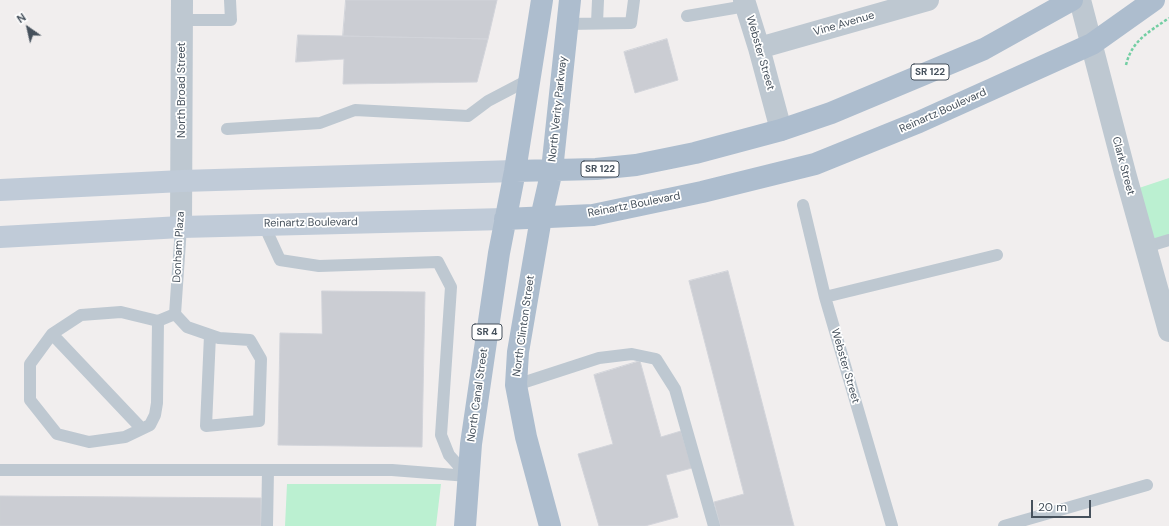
<!DOCTYPE html>
<html>
<head>
<meta charset="utf-8">
<style>
  body { margin:0 }
  #map { position:relative; width:1169px; height:526px; overflow:hidden; background:#f1eeee; font-family:"DM Sans",sans-serif }
  canvas { display:block }
  .north { position:absolute; left:8px; top:8px; width:40px; height:40px; -webkit-text-stroke:3px #fff; paint-order:stroke; rotate:326deg; font-size:11px; font-weight:700; line-height:16px; text-align:center; color:#46515c }
  .north::after { content:''; display:block; margin:auto; width:14px; height:18px; background:#46515c; clip-path:polygon(50% 0,100% 100%,50% 72%,0 100%) }
  .scale { position:absolute; left:1031px; top:500px; width:60px; height:18px; box-sizing:border-box; border:2px solid #46515c; border-top:0; padding-left:5px; font-size:12px; line-height:14px; white-space:nowrap; color:#46515c; -webkit-text-stroke:3px #fff; paint-order:stroke }
</style>
</head>
<body>
<div id="map">
<canvas width="1169" height="526"></canvas>
<div class="north">N</div>
<div class="scale">20 m</div>
</div>
<script>
const ctx = document.querySelector('canvas').getContext('2d');
ctx.lineJoin = 'round';
function paint(path, color) { ctx.fillStyle = color; ctx.fill(path, 'evenodd'); }
function strokePath(path, color, width, dash) { ctx.strokeStyle = color; ctx.lineWidth = width; ctx.lineCap = dash ? 'butt' : 'round'; ctx.setLineDash(dash || []); ctx.stroke(path); }
function label(font, color, halo, rows, align = 'center') {
  ctx.font = font + ' "DM Sans",sans-serif'; ctx.lineWidth = 3.5; ctx.setLineDash([]); ctx.textBaseline = 'middle'; ctx.strokeStyle = halo; ctx.fillStyle = color; for (const [text, x, y, turn = 0] of rows) {
    ctx.save(); ctx.translate(x, y); ctx.rotate((+turn || 0) * Math.PI / 180); ctx.textAlign = isNaN(turn) ? turn : align; if (halo) ctx.strokeText(text, 0, 0); ctx.fillText(text, 0, 0); ctx.restore();
  }
}
paint(new Path2D(`
  M1169,178V240L1146,247L1130,191Z
  M287,484H441L436,526H285Z`), '#bbf0d1');
const building = new Path2D(`
  M346,0H497L488,39L343,36Z
  M298,35L343,36L488,39L477,82L343,84L344,59L296,62Z
  M667,39L678,80L635,93L624,52Z
  M728,271L794,526H720L714,502L744,494L689,281Z
  M322,291L425,292L422,447L278,445L280,333L322,334Z
  M640,361L661,437L681,431L692,468L666,475L678,517L645,526H599L578,454L613,444L594,375Z
  M0,496L261,498V526H0Z`);
paint(building, '#cbcdd3');
strokePath(building, '#d2d4da', 1);
strokePath(new Path2D(`
  M1126,65C1132,40 1149,32 1169,18`), '#73cea3', 2.5, [3, 2]);
strokePath(new Path2D(`
  M687,16L746,6
  M182,20H231L230,0
  M597,23L598,0
  M567,24L631,23L634,0
  M227,129L320,123L355,110L468,116L488,101L530,79
  M803,205L825,297L892,526
  M264,225L280,260L319,266L438,262L451,287L441,435L449,455L468,476
  M1146,247L1169,240
  M825,297L997,255
  M175,314L187,327L219,338L250,340L261,359L259,421L206,426L210,335
  M175,314L181,227
  M158,321L121,312L81,315L52,334L30,364V400L57,434L89,442L125,437L150,425L155,415L157,403L158,321L175,314
  M52,334L142,429
  M516,385L599,358L632,354L656,359L675,389L714,526
  M0,470H392L468,476
  M267,526L268,470
  M1004,526L1147,485`), '#bec8d1', 12);
strokePath(new Path2D(`
  M744,0L759,48L781,130
  M1080,0L1125,173L1169,331
  M759,48L928,0
  M181,227L182,0`), '#bec8d1', 22);
strokePath(new Path2D(`
  M0,190L182,181L515,171
  M0,237L181,227L505,219`), '#c0cbd8', 22);
strokePath(new Path2D(`
  M515,171L596,169L636,165L695,153L781,130L831,113L984,49L1072,0
  M505,219L593,215L702,192L815,164L919,122L1092,44L1154,0
  M465,526L471,444L499,253L515,171L542,0
  M550,526L526,437L516,385L518,352L541,218L552,170L570,0`), '#adbdce', 22);
for (const [x, y, w] of [
  [930,72,38],
  [600,169,38],
  [487,332,30]
]) { const box = new Path2D(); box.roundRect(x - w / 2, y - 8, w, 16, 3); ctx.fillStyle = '#fff'; ctx.fill(box); strokePath(box, '#46515c', 1); }
label('bold 10px', '#46515c', null, [
  ["SR 122",930,72],
  ["SR 122",600,169],
  ["SR 4",487,332]
]);
label('11px', '#46515c', '#fff', [
  ["Vine Avenue",844,24,-16],
  ["Webster Street",760,53,74],
  ["North Broad Street",182,90,-90],
  ["North Verity Parkway",558,109,-84],
  ["Reinartz Boulevard",943,111,-24],
  ["Clark Street",1123,166,75],
  ["Reinartz Boulevard",634,205,-11],
  ["Reinartz Boulevard",311,223,-1],
  ["Donham Plaza",179,247,-87],
  ["North Clinton Street",524,326,-82],
  ["Webster Street",845,366,74],
  ["North Canal Street",478,395,-82]
]);
</script>
</body>
</html>
